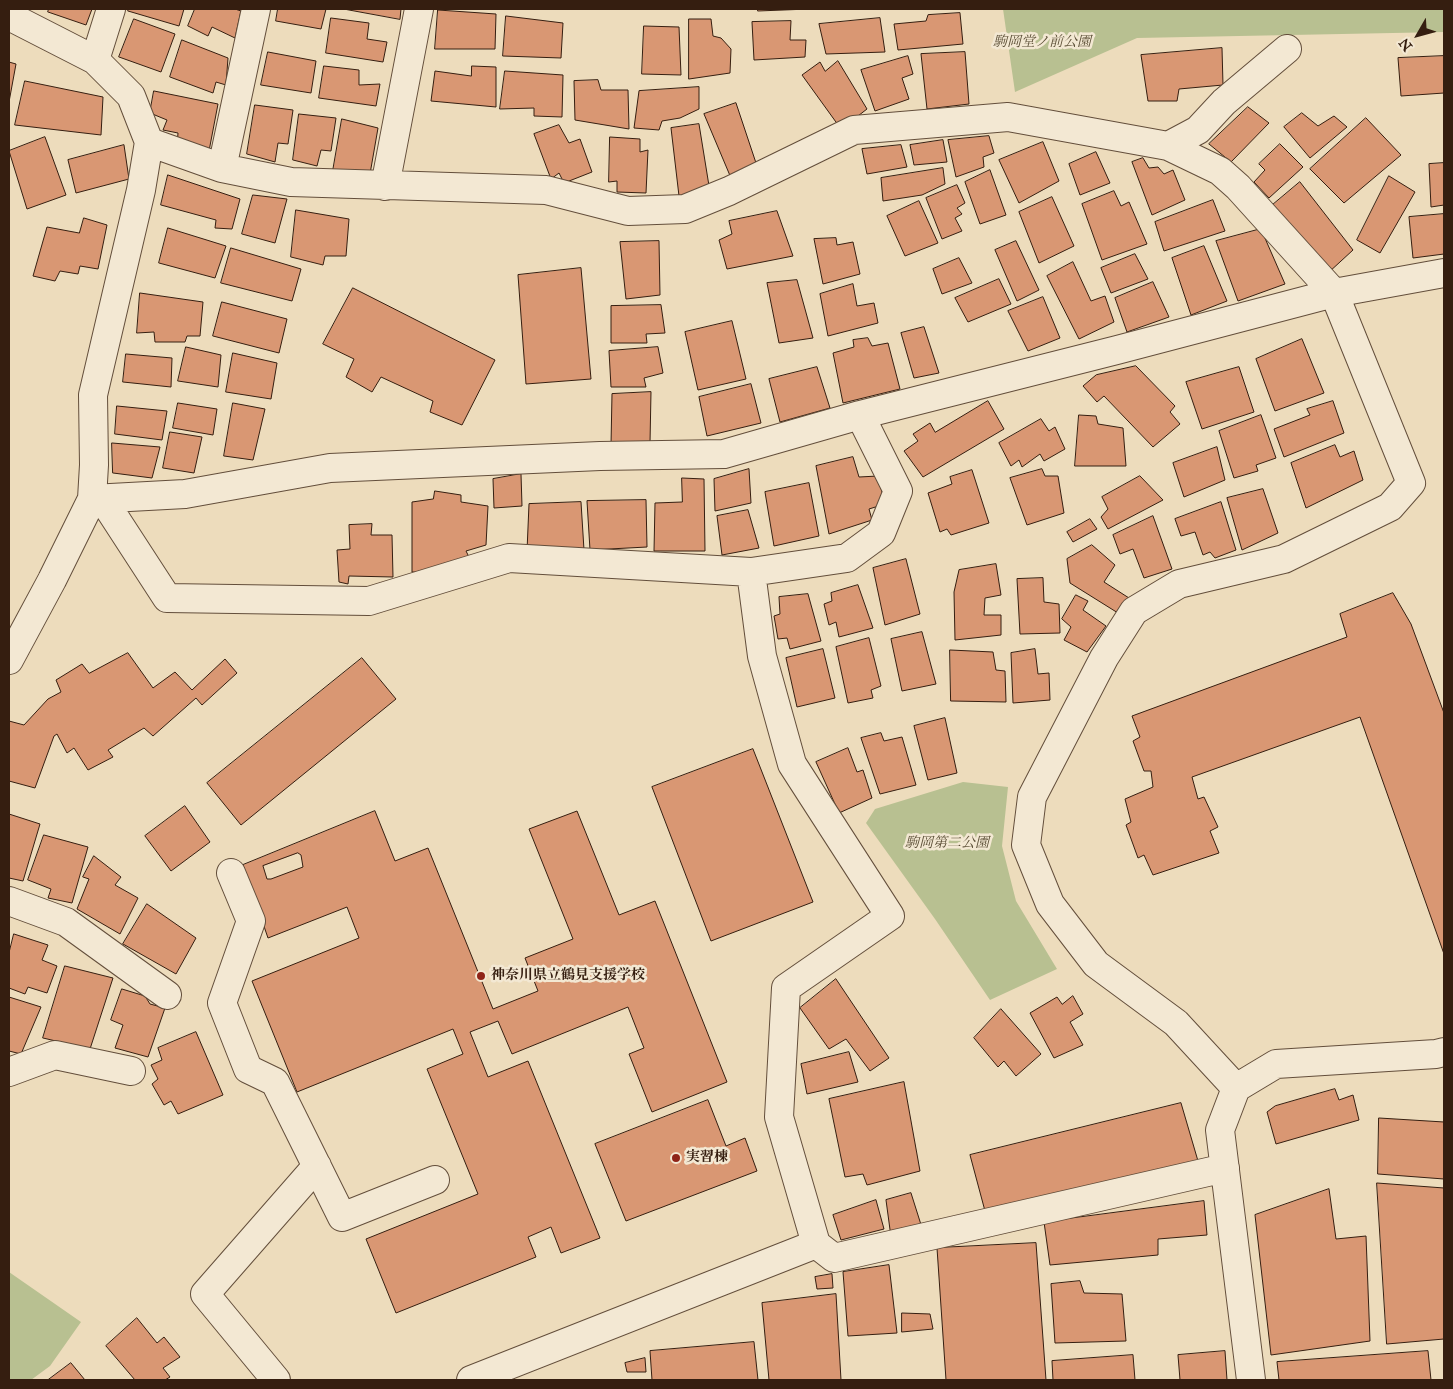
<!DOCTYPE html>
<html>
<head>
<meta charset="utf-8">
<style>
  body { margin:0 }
  #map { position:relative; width:1453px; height:1389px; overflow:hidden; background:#eddcbc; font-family:"IM FELL Great Primer",serif }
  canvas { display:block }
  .frame { position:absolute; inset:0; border:10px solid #351e10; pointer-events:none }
  .north { position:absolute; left:1393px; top:10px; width:50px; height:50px; -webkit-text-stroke:4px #f3e8d3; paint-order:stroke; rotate:232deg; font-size:14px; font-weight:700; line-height:20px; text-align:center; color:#351e10 }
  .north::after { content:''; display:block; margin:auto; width:18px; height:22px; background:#351e10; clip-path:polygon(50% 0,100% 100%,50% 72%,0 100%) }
</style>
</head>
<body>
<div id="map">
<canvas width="1453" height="1389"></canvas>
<div class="frame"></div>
<div class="north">N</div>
</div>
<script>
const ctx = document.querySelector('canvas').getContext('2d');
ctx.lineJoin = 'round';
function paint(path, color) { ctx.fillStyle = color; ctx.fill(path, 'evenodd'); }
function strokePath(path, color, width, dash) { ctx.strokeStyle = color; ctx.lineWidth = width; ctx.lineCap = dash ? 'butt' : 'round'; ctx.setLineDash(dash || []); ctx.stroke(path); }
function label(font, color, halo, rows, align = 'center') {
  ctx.font = font + ' "IM FELL Great Primer","Noto Serif JP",serif'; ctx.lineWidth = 5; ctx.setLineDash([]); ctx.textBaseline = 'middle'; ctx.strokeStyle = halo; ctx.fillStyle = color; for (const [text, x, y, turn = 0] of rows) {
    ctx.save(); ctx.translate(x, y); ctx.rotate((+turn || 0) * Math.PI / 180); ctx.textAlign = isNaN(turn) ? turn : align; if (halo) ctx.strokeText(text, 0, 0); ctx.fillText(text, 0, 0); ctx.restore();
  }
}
paint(new Path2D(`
  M1003,9H1444V32L1137,38L1015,92Z
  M963,782L1008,787L1002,846L1016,901L1057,969L990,1000L935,919L866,823L875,809Z
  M9,1272L81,1322L50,1366L31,1380H9Z`), '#b8c091');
const building = new Path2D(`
  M49,9H92L86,25L48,12Z
  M129,9H184L179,26L128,11Z
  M195,9H235L241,11L235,38L212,27L208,36L188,26Z
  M278,9H326L321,29L276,21Z
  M344,9H401L400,19Z
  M758,9H809L758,11Z
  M438,10L496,14L495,49H435Z
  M960,13L963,44L898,50L894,24L926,21L928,15Z
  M506,16L563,23L561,58L503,56Z
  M331,18L369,23L367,39L387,42L383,62L326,53Z
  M880,18L885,52L826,54L819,24Z
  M134,19L175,34L161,72L119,57Z
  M689,19H711L713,36L721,38L731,49L730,73L689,79Z
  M791,21L790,40H806L805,57L754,60L752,22Z
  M644,26L679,27L681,75L642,74Z
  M182,40L228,58L226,85L216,82L213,93L170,77Z
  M1222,48L1223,85L1179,89L1177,101H1148L1141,55Z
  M268,52L316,61L311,93L261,85Z
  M965,52L969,104L927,109L921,54Z
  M908,56L913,74L902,78L909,99L875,111L861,70Z
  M1444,56V93L1401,96L1398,58Z
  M838,61L867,109L841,129L802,75L820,62L825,71Z
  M9,62L16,64L9,102Z
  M324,66L359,70V85L380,84L376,106L319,98Z
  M472,66L496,67V107L431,101L435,71L471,76Z
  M505,71L563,75L562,117L534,116V108L500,109Z
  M598,80L601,90H628L629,129L575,120L574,81Z
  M25,81L103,97L101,135L15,125Z
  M699,87V109L680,118L662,121L659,130L634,128L639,91Z
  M154,91L218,104L209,151L177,146L178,133L163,130L167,120L150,113Z
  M736,103L757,166L731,178L704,114Z
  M255,105L293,110L288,144L278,143L275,162L247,154Z
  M1248,107L1269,123L1231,162L1209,144Z
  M1302,113L1318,126L1334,116L1347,127L1310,158L1284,127Z
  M299,114L336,118L331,151L321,150L317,166L293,160Z
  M1366,118L1401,155L1344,203L1310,169Z
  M342,119L378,128L370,174L333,171Z
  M699,124L710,192L679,196L671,128Z
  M559,125L569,143L580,139L592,172L564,183L559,173L551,179L534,134Z
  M989,136L994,153L983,157L984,167L956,177L948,140Z
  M45,137L66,195L27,209L9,151Z
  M610,137L640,139V152L648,150L646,193L617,192V181L609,182Z
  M943,140L947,162L914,165L910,145Z
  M1043,142L1059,181L1019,203L999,160Z
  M1280,144L1303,167L1269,198L1254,182L1265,170L1259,164Z
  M124,145L129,179L76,193L68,160Z
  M901,145L907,167L867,174L862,149Z
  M1096,152L1110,183L1080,195L1069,164Z
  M1143,158L1149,168L1158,167L1164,174L1173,170L1185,200L1152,215L1132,162Z
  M1444,163V205L1431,207L1429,164Z
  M943,168L945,184L922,195L883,201L881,178Z
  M990,170L1006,215L980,224L965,182Z
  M168,175L240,199L232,229L215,228L216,220L161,205Z
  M1389,176L1415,192L1380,253L1357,240Z
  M1300,182L1353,250L1328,273L1269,208Z
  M957,185L965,203L957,208L962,214L955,218L962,231L942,239L926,198Z
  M1114,191L1121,206L1129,202L1147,244L1102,260L1082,204Z
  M253,195L287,199L275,243L242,234Z
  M1052,197L1074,246L1039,263L1019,212Z
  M1213,200L1225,231L1164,251L1155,222Z
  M919,201L938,243L905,256L887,216Z
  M296,210L349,219L346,256H325L323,265L291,257Z
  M777,211L793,256L727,269L719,240L732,234L729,221Z
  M1444,214V254L1413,258L1409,217Z
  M84,218L107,225L98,269L80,266L78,274L60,271L55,281L33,276L47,227L79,233Z
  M168,228L226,246L215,278L159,263Z
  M1261,229L1285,284L1238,301L1216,241Z
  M836,238L837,245L853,242L860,274L823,284L814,239Z
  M659,241L660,295L626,299L620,242Z
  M1016,241L1039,290L1017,301L995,250Z
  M1204,246L1227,301L1191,315L1172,258Z
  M231,248L301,269L292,301L221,283Z
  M1135,254L1148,279L1111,293L1101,268Z
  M959,258L972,283L942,294L933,269Z
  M1073,262L1091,301L1105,296L1114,322L1079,339L1047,276Z
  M581,268L591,379L526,384L518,275Z
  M999,279L1011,304L968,322L955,298Z
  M797,280L813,338L779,343L767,283Z
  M1153,282L1169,317L1127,332L1115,298Z
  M853,284L857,306L874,303L878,323L828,336L820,294Z
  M353,288L495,360L462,425L430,412L433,401L381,377L372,392L346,377L354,359L323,344Z
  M140,293L203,302L200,336H187L185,342H155L154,332L137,333Z
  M1043,297L1060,338L1028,351L1008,311Z
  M222,302L287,319L279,353L213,336Z
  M661,305L665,333L646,334L647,343H611V306Z
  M732,321L746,379L698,390L685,332Z
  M924,327L939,373L914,378L901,333Z
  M868,338L872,346L888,343L900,389L843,403L833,353L854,347L853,340Z
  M1302,339L1324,393L1275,411L1256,359Z
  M186,347L221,355L218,387L178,381Z
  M658,347L663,373L644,378L646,387H611L609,351Z
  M233,353L277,363L271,399L226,392Z
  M126,354L172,358L171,387L123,382Z
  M1136,366L1175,406L1170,412L1180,424L1153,447L1104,396L1097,402L1083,386L1096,375Z
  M817,367L830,408L780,422L769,379Z
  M1239,367L1254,412L1202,429L1186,382Z
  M751,384L761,423L707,436L699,397Z
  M651,392L650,443L611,445L612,394Z
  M988,401L1004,429L923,477L904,451L918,441L913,434L930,423L935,432Z
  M1333,401L1344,433L1284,457L1274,429L1310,415L1307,409Z
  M178,403L217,409L213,435L173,428Z
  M233,403L265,409L253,460L224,456Z
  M117,406L167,411L162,440L115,434Z
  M1079,415L1096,416L1098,424L1123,428L1126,466H1075Z
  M1261,415L1276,458L1256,465L1258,471L1234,478L1219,431Z
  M1041,419L1049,431L1055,427L1065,449L1044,461L1040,454L1022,467L1019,460L1011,466L999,443Z
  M170,432L202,437L194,473L163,468Z
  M112,443L160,447L152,478L113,473Z
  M1335,445L1340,457L1354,451L1363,480L1306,508L1291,463Z
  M1217,447L1225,480L1184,497L1173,463Z
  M853,457L859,477L878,476L885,504L869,509L872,520L829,534L816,466Z
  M749,469L751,503L715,511L714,479Z
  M1042,469L1045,476H1058L1064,513L1027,525L1010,478Z
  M972,470L989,523L951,535L947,529L940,532L928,493L952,484L950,477Z
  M521,474L522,506L494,508L493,479Z
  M1140,476L1163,500L1108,529L1101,517L1108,509L1102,497Z
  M682,478L704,479L705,551H654L655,503L682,502Z
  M809,483L819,536L774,546L765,492Z
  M1263,489L1278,533L1242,550L1227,498Z
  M435,491L461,495V502L488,506L486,545L466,551L469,557L443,574L412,572V502L433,499Z
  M646,500L647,547L590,550L587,501Z
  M581,502L584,550L527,551L529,504Z
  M1221,502L1236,550L1215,558L1210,552L1203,555L1195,532L1181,536L1175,519Z
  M748,510L759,548L722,555L717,516Z
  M1153,516L1172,569L1144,578L1133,549L1120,554L1113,535Z
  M1090,519L1097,529L1073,542L1067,532Z
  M372,524L371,535H392L393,577L349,576L348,584L339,582L337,550L350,549L349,525Z
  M1092,545L1115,565L1104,582L1129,598L1118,613L1070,583L1067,559Z
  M906,559L920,614L885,625L873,568Z
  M996,564L1001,595L985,598L984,615H1001V635L955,640L954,592L959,570Z
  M1043,578L1044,602L1059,604L1060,633L1020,634L1017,579Z
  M858,585L873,628L839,637L836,622L829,625L824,604L832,601L831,593Z
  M1393,593L1411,624L1444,713V954L1360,717L1192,777L1198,799L1204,797L1218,827L1210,831L1219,853L1153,875L1144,855L1138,858L1126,825L1131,822L1125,799L1153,787L1151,771H1144L1133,741L1140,737L1132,716L1347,637L1340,614Z
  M808,594L821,641L790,649L787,638L778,639L774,616L780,614L779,597Z
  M1076,595L1088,601L1083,610L1106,626L1087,652L1064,640L1071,627L1062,619Z
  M922,632L936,684L902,691L891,639Z
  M869,638L881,686L871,690L873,698L848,703L836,647Z
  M823,649L835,698L797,707L786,658Z
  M1035,649L1038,674L1049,673L1050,700L1013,703L1011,653Z
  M950,650L993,652L996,670L1005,671L1006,702L951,701Z
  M128,653L153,688L175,672L192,690L225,659L237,673L202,705L196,698L153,736L144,728L108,750L113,757L88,770L74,748L67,753L57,734L54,736L35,788L9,781V721L24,725L48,699L61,692L56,680L82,664L89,673Z
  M362,658L396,699L241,825L207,783Z
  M945,718L957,773L928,780L914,726Z
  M881,733L884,741L902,737L916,785L880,794L861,738Z
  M848,748L857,772L863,770L872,798L839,813L816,762Z
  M753,749L813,902L711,941L652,787Z
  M185,806L210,842L171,871L145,836Z
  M375,811L395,861L428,848L493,1009L538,991L525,958L573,939L529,829L577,811L619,915L655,901L727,1082L652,1112L629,1054L644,1048L628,1007L512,1054L498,1021L470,1032L488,1077L528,1061L600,1238L561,1253L551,1227L528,1237L536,1257L396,1313L366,1239L478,1194L427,1069L463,1054L453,1029L297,1092L252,981L359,938L347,907L268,938L243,865ZM298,853L301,855L303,867L271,879H267L263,866Z
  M9,814L40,824L23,881L9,878Z
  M44,835L88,847L72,903L48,898L51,889L28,880Z
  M94,856L121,877L115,885L138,898L120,934L77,909L89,879L83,877Z
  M147,904L196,938L176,974L123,944Z
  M14,934L48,945L42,960L57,966L47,993L28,987L25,994L9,988V953Z
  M65,966L113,978L90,1049L43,1038Z
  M836,979L889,1058L870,1071L846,1039L829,1049L800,1008Z
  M122,989L145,996L150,1004L165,1008L148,1057L115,1048L123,1025L111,1020Z
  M1073,996L1083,1014L1070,1022L1083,1045L1054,1058L1030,1013L1057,997L1062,1004Z
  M9,997L41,1007L21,1054L9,1051Z
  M1001,1009L1041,1054L1016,1076L1004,1061L998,1067L974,1038Z
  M196,1032L223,1095L178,1114L171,1101L164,1105L152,1084L158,1079L151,1065L162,1060L158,1048Z
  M849,1052L858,1082L807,1094L801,1064Z
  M904,1082L920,1171L867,1185L863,1174L845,1177L829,1099Z
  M1335,1089L1339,1100L1353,1095L1359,1120L1276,1144L1267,1112L1275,1106Z
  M708,1100L726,1146L745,1138L757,1171L626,1221L595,1144Z
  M1181,1103L1198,1161L985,1211L970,1155Z
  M1379,1118L1444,1122V1179L1378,1174Z
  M1377,1183L1444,1188V1339L1387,1344Z
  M1329,1189L1336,1239L1366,1236L1370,1341L1271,1355L1255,1215Z
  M911,1193L923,1231L891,1237L886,1200Z
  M876,1200L884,1229L841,1240L833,1215Z
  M1204,1201L1207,1235L1158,1239V1255L1050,1265L1044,1222Z
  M1036,1243L1046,1380H946L937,1248Z
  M889,1265L897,1333L848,1336L843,1272Z
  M832,1274L833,1288L817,1289L815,1277Z
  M1080,1281L1084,1293L1122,1294L1126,1341L1055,1343L1051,1284Z
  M836,1294L841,1380H769L762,1303Z
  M902,1313L930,1314L933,1329L902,1332Z
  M137,1318L157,1343L164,1337L180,1357L163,1368L170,1377L165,1380H135L106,1346Z
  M754,1342L758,1380H652L650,1351Z
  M1225,1351L1227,1380H1180L1178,1355Z
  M1428,1351L1431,1380H1279L1277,1362Z
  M1133,1355L1135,1380H1053L1052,1361Z
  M645,1358L646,1372H627L625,1363Z
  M71,1363L85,1380H48Z`);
paint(building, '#d99773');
strokePath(building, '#351e10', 1);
const minor = new Path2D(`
  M9,16L95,60L131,96L149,142L141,190L93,395L94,465L92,499L52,580L9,660
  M95,60L111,9
  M149,142L222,168L291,182L546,190L628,211L685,209L729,191L854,130L1008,117L1168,146L1220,171L1238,187L1334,293L1411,483L1390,507L1284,559L1179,584L1134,611L1104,658L1032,797L1026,845L1050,904L1096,964L1176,1023L1236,1088
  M1168,146L1198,130L1224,102L1287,49
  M222,168L256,9
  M385,186L419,9
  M102,498L167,598L369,601L509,558L751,572
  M92,499L185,494L330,468L600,456L724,454L860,415L1117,350L1334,293L1444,273
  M231,873L251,921L222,1003L248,1069L275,1082L342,1217L435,1180
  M9,901L66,922L167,995
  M9,1072L55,1055L131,1071
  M816,1244L834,1258L1225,1168
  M276,1380L205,1294L317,1166
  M471,1380L816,1244L779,1117L786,988L890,916L792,764L762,656L751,572L847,558L881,533L898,491L860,415
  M1251,1380L1220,1130L1236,1088L1276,1064L1436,1054L1444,1052`);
strokePath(minor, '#634e3b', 30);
strokePath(minor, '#f3e8d3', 28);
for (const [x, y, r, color] of [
  [481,976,5,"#8f2418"],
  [676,1158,5,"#8f2418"]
]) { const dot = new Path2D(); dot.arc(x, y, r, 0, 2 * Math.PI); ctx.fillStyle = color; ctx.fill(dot); strokePath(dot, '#f3e8d3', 2); }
label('italic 14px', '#5c4f37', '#f3e8d3', [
  ["駒岡堂ノ前公園",1042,43],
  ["駒岡第二公園",947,844]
]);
label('bold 14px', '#351e10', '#f3e8d3', [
  ["神奈川県立鶴見支援学校",491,976],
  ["実習棟",686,1158]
], 'left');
</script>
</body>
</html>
